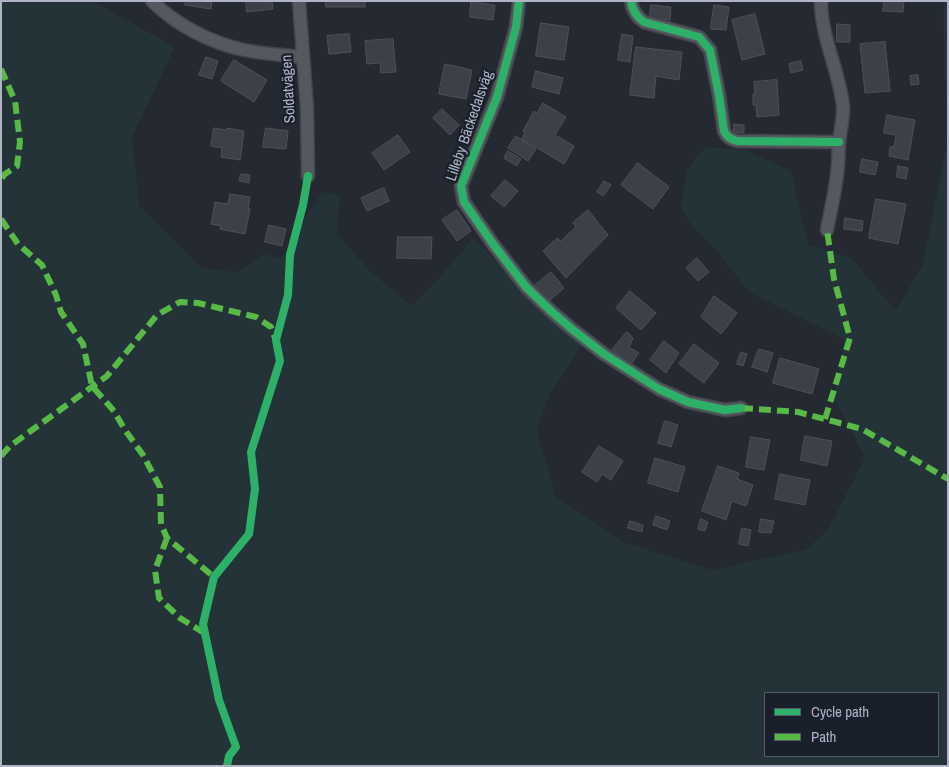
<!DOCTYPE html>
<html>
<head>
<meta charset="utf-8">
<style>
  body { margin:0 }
  #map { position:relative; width:949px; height:767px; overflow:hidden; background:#252931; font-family:"Archivo Narrow",sans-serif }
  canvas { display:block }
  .frame { position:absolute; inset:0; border:2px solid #aeb4c3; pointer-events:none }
  .legend { position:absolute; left:764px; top:692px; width:175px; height:65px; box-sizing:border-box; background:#191f2b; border:1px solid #555b68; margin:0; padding:6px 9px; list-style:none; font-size:15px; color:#aeb4c3 }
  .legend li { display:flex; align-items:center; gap:10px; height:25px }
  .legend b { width:25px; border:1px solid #555b68 }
</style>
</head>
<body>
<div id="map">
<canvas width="949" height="767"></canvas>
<div class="frame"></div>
<ul class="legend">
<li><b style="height:6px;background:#2db169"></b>Cycle path</li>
<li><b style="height:6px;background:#58b947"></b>Path</li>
</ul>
</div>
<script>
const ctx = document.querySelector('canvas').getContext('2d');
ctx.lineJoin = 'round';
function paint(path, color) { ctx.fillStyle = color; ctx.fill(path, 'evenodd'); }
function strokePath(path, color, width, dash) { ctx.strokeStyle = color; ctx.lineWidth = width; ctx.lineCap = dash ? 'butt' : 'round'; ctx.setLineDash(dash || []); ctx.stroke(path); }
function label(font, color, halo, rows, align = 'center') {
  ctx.font = font + ' "Archivo Narrow",sans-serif'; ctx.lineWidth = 4.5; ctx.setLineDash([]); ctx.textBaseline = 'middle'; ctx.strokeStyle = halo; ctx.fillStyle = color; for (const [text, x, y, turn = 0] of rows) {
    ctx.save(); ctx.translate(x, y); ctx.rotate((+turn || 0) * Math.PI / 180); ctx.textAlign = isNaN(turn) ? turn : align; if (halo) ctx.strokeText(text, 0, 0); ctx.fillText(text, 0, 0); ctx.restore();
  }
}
paint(new Path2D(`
  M1,1H92L175,47L132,137L139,206L202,268L236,272L266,254L280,259L322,192L340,194L337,234L371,272L412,306L440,277L473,238L581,346L550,394L537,430L556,498L626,543L712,570L805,550L828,530L865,457L834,399L844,339L749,292L721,256L692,226L681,208L687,170L705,147L746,150L791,171L808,244L852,259L896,311L923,264L947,143L943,1H948V766H1ZM765,693H938V756H765Z`), '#233337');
const building = new Path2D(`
  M186,1H212L211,9L185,5Z
  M246,1H272L273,9L247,12Z
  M326,1H365V7H326Z
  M884,1H904L903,12L883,11Z
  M471,2L495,5L493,20L470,17Z
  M651,5L671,7L670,20L650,18Z
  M714,5L729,7L726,30L711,29Z
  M755,14L765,54L742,60L732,20Z
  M541,23L569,27L564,60L536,56Z
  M837,24L850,25V42H837Z
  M349,34L351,52L329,54L327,36Z
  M622,34L633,36L630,62L618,60Z
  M393,39L396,72L381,73L380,63L367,64L365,41Z
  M885,42L890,91L865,93L860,44Z
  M636,47L682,52L679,80L656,76L654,98L630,95Z
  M206,57L218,61L212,79L199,75Z
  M234,60L267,80L254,102L221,81Z
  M801,61L803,70L791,73L789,64Z
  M445,64L472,70L466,99L439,94Z
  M536,71L563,78L559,94L532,87Z
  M918,75L919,84L911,85L910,76Z
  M777,80L779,115L757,117L756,105H753V94H755L754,82Z
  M543,103L566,117L555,135L574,146L564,164L522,139L525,132L523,131L534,111L537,113Z
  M442,109L459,125L450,135L433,118Z
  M887,115L915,120L908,160L889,156L890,147H894L896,135L884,133Z
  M734,124L744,125V133L734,132Z
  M214,128L226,130L227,128L244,131L240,160L221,157L222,148L211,146Z
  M266,128L288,131L286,149L263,147Z
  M398,135L410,152L384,170L372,153Z
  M516,136L536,149L528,161L508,148Z
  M508,151L521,159L517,166L504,158Z
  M862,159L878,162L875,175L860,172Z
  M638,163L669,187L653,209L621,185Z
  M898,166L908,168L906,179L897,177Z
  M241,174L250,175L249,183L239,181Z
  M505,180L518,191L504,207L491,196Z
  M604,181L611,185L603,196L597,192Z
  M384,188L389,201L367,211L361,198Z
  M230,194L250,197L248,209H250L245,234L220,229L221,226L211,224L215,202L226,204V203H228Z
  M876,199L906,204L898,244L869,238Z
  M457,210L471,231L457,241L442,220Z
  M588,210L608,235L566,278L543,251L557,238L561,241L576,227L573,223Z
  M845,218L863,221L862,231L844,229Z
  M269,225L286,229L282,246L265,242Z
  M398,237H432L431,259L397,258Z
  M697,258L709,272L698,281L686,268Z
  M551,272L564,288L549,301L535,285Z
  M630,291L656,313L641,330L616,308Z
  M714,296L737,313L721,334L701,317Z
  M627,332L633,338L629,347L639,353L631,364L612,350Z
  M664,341L679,353L666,373L650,360Z
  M694,344L719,363L704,383L679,364Z
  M759,349L773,353L767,372L752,367Z
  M741,352L747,354L743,366L737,364Z
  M780,358L819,369L812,394L773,383Z
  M665,421L678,425L671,447L658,443Z
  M805,436L832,441L827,466L801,460Z
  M751,437L770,440L764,470L746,467Z
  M599,446L623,461L611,480L602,474L597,482L582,472Z
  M655,458L685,467L678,492L648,483Z
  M718,466L739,473L737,479L753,485L746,506L732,501L726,520L702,511Z
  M780,474L810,480L805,505L775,499Z
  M656,516L670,521L667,530L653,525Z
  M701,519L708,522L705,531L698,529Z
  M761,519L774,521L771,533L759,532Z
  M630,521L643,525L642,532L628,528Z
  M742,528L751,530L748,546L739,544Z`);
paint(building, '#3d4048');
strokePath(building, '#4d5159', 1);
const minor = new Path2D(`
  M152,1C176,25 211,43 244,50C264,54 283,55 303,57
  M299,1L307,108L308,176
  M519,1L516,27L497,97L461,186L464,202L493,244L526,287L552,312L573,330L604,354L659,389L688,402L725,410L741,408
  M631,1C632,10 637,17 644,22L699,37L710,50L719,95L724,131C727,137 730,139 737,141L839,142
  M821,1C821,38 839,70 843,106C844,118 840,131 839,143C838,150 839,156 838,163C837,185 831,208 827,230`);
strokePath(minor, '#41444a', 15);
strokePath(minor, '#55585f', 12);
strokePath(new Path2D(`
  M1,69L15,101L20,142L17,166L5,174L1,179
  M1,219L18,244L42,265L56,295L61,312L83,344L92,386L114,411L125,430L143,455L160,487L161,524L167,538L214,577
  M741,408L798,412L862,429L948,479
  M825,419L850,338L834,279L827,230
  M1,456L10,446L107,376L157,315L180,302L198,303L256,317L271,327L275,338
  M167,538L155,570L159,598L180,618L206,634`), '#58b947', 6, [12, 6]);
strokePath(new Path2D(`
  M519,1L516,27L497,97L461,186L464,202L493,244L526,287L552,312L573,330L604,354L659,389L688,402L725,410L741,408
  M631,1C632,10 637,17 644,22L699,37L710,50L719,95L724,131C727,137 730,139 737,141L839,142
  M227,766L229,756L236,747L219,700L203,624L214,577L249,534L255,489L251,452L280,361L276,340L288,295L290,255L303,205L308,176`), '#2db169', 8);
label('15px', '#aeb4c3', '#191f2b', [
  ["Soldatvägen",289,89,-93],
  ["Lilleby Bäckedalsväg",470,126,-71]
]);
</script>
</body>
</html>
